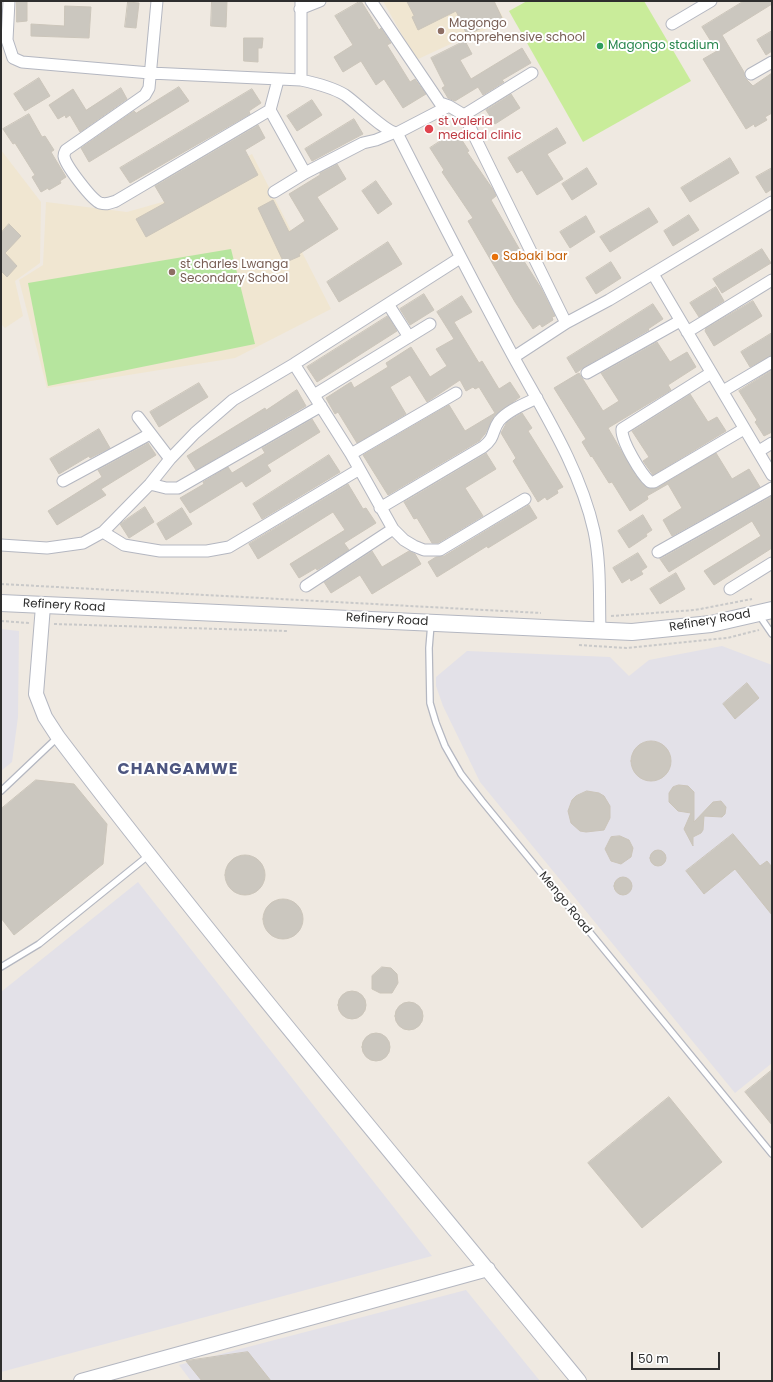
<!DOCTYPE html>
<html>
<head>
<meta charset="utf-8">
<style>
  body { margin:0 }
  #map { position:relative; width:773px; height:1382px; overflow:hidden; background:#efe9e1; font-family:Poppins,sans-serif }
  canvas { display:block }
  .frame { position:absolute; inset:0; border:2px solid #2e2e2e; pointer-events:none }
  .scale { position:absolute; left:631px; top:1352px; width:89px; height:18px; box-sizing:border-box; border:2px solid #2e2e2e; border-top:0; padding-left:5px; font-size:12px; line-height:14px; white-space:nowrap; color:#2e2e2e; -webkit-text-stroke:3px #fff; paint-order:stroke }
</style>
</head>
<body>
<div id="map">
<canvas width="773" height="1382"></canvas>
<div class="frame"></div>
<div class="scale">50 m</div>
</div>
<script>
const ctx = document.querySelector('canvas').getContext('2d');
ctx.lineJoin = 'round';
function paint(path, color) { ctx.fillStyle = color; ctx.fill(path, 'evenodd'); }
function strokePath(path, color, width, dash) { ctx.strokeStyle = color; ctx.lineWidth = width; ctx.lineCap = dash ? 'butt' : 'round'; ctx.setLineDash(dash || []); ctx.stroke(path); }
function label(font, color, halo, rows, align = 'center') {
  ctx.font = font + ' Poppins,sans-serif'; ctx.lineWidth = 4; ctx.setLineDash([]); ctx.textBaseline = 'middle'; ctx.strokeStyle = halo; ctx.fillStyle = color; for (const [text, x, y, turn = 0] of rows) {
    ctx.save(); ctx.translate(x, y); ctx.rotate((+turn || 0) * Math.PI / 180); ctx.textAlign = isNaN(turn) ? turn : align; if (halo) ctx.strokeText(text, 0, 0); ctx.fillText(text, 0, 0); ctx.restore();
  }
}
paint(new Path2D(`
  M1,629L19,631L18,717L12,762L1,771Z
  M722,646L772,665V1063L735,1093L480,782L443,706L436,686V677L467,651L610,657L629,676L649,660Z
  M138,882L432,1256L1,1372V992Z
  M466,1290L540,1381H191L179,1365Z`), '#e3e1e8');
paint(new Path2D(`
  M383,1H494L506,22L457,41L416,60Z
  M1,150L41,202L40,263L15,281L23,316L5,328L1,324Z
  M252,154L331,309L235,358L47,388L19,280L43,265L46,202L127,212L166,201Z`), '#f0e6d1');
paint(new Path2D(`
  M231,249L255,344L48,386L28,283Z`), '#b6e59e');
paint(new Path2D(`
  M527,1H644L691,81L583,142L509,11Z`), '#c9ec9a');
const building = new Path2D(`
  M17,1H27V21L17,22Z
  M212,1H227L226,27L211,26Z
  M361,1L379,30L381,28L391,43L387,45L410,82L415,79L426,94L403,108L384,79L376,85L361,61L343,72L334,57L353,45L335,16Z
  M407,1H494L502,18L467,35L456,11L418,30L412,17L414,16Z
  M744,1H772V4L722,35L744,72L745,78L753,86L772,73V113L765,117L767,120L755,127L754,124L746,129L703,59L717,51L702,27Z
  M128,2L139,3L136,28L125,27Z
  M65,6L91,7L89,38L31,36V24L64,26Z
  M772,31V51L766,55L757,40Z
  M244,38H263L262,48H258V62L244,61Z
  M465,41L472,54L460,60L471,79L522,48L531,63L502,80L504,82L483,95L478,87L455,101L448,98L442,88L445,86L431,58Z
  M39,78L50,96L25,111L14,94Z
  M179,87L189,101L89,162L81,148L134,111L136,113Z
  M121,88L127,99L80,132L70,115L66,118L65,115L58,119L49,105L73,89L86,110Z
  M252,89L261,103L249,111L250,114L130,183L120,168Z
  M511,94L520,108L495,124L486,110Z
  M312,100L322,115L297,131L287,116Z
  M29,114L42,137L45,136L54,150L51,152L66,177L60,181L61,183L49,190L48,188L41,192L32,177L35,175L15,143L13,144L3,129Z
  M354,119L363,134L312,161L305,149Z
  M258,125L265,138L245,150L258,175L146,237L136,219L165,203L155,186Z
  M557,128L566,143L547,154L563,179L537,195L522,170L517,173L508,158Z
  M456,131L469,151L467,152L494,191L496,196L491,200L524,257L522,258L541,288L555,316L552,317L553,320L542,327L540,324L533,329L515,302L468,221L473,218L442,172L444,170L430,148Z
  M730,158L739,173L690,202L681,188Z
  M337,164L346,179L317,197L338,229L299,254L300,256L284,263L258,208L273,200L289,232L305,221L289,194L320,175V173Z
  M587,168L597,184L572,200L562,184Z
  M772,168V189L766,193L756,177Z
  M376,181L392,204L378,214L362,191Z
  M649,208L658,222L610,252L600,237Z
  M689,215L699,230L673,246L664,231Z
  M586,216L595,232L570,248L560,232Z
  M9,224L21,236L5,253L17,266L7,277L1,271V233Z
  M388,242L402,264L339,302L327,282Z
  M762,249L771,263L722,293L713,279Z
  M611,262L621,278L596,294L586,278Z
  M716,287L724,301L699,317L690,303Z
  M424,294L434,310L410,325L400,309Z
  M462,296L472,312L454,322L479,363L482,361L499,389L510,382L520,397L494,416L485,434L479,441L388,495L363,455L449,405L465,431L495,413L479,387L475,389L473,387L466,391L460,380L427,402L410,375L390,387L406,414L357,443L338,412L335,414L326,398L351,382L354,388L388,367L386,363L411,347L430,377L447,366L436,349L454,339L437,312Z
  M753,301L762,316L714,346L705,331L706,328Z
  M653,304L663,319L648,329L649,330L584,367L576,373L567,358Z
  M388,316L397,331L317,382L307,367Z
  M772,333V355L750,367L741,352Z
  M657,342L670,362L687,352L696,367L668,385L671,390L608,428L636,476L647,488H657L716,453L732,479L749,469L760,487L672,536L663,520L682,508L668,484L647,496L648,499L630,511L612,482L609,483L592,456L591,457L582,442L586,439L554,388L579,373L603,411L619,401L601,373Z
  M772,370V432L764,436L755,422L757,420L739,391Z
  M199,383L208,397L159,427L150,412Z
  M297,390L306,406L196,470L187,456L265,408L266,410Z
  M690,394L708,422L717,417L726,431L653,475L643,461L649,457L632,431Z
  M522,413L532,428L528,431L563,487L557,490L558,493L547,500L545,497L538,502L513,461L516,458L501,433L507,422Z
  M312,419L320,432L267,465L271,471L246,487L242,481L190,513L180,498L204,484L203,482L228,467L232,473L265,453L262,448Z
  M99,429L110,448L90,458L89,456L59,474L50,459Z
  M148,443L156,455L101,489L106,495L57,525L48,511L102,477L98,470Z
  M486,453L496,469L465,488L483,516L438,543H432L417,518L414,519L404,502Z
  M329,455L340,472L262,519L253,504Z
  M348,484L363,509L366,508L376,523L344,543L349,550L317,570L316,568L299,578L290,564L345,530L333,512L258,559L249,544Z
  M772,496V548L714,585L704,571L761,536L752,521L669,572L660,559Z
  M529,505L537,518L488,548L487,546L437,577L428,562L436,557L444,556Z
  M145,507L154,522L129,538L120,524Z
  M182,508L192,524L166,540L157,524Z
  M643,515L652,530L646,534L647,536L629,548L618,531Z
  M372,551L382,567L409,551L415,554L421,564L372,594L360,575L331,593L324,582Z
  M638,553L647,567L641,571L643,574L631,581L630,578L622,583L613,568Z
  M676,573L685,589L660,604L650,589Z
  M747,683L759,698L735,719L723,704Z
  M631 761a20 20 0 1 1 40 0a20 20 0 1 1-40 0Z
  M36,780L74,784L107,824L103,864L14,935L1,918V809Z
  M679,785L688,786L694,792V822L713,802L721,801L726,807L725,814L722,817L704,816L703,830L701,833L693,837V846L684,829L691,813L678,811L669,802V793L673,787Z
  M587,791L599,793L604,796L610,806V818L604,830L586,832L580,831L571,823L568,811L572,800L576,796Z
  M733,834L760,866L767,861L772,867V915L735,869L704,894L686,871Z
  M620,836L629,840L633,848L631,857L621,864L611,861L605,849L611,837Z
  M650 858a8 8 0 1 1 16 0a8 8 0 1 1-16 0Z
  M225 875a20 20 0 1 1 40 0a20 20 0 1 1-40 0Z
  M614 886a9 9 0 1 1 18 0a9 9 0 1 1-18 0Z
  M263 919a20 20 0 1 1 40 0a20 20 0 1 1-40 0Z
  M382,967L391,968L397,974L398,983L392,993H380L372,989V976Z
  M338 1005a14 14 0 1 1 28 0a14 14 0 1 1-28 0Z
  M395 1016a14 14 0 1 1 28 0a14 14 0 1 1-28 0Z
  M362 1047a14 14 0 1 1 28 0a14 14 0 1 1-28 0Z
  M772,1070V1125L745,1092Z
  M669,1097L722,1162L642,1228L588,1163Z
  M248,1352L271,1381H202L186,1361Z`);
paint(building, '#cbc7bf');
strokePath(building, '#cbc5ba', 1);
const service = new Path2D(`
  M759,615L772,634
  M431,624L429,648L430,703L436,723L445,746L461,774L482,801L772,1154
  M1,791L58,737
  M1,967L39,944L149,855`);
const minor = new Path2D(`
  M9,1L7,40L13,58L22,62L150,73L301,80C315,83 332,87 345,95C357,103 386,133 397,133C435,208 473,282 513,356C543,411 580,468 594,531C601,564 599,597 600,630
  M157,1L149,88L145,95L66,150C65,152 64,153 64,156C65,165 92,200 100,203C107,205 110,203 116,201L270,110L278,80
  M301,1V80
  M371,1L440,103L449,106
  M300,9L320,1
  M672,24L711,1
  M751,74L772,62
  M270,110L305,173
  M464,115L566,323
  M397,133L449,106L464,115L532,73
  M274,192L305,173L363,143L376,140L393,133
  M653,274L772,475
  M388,304L409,337
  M687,332L772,280
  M514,357L566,323L609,300L772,202
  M294,364L351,454L393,529L404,540L414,546L424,550H440L525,499
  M587,373L680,321
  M711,373L622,429C621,441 641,474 650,482H654L744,429
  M723,391L772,362
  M314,395L430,324
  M138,417L170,459
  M759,451L772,443
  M351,454L456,393
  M63,481L150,434
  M150,484L166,488H178L321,406
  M380,508L483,447C496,437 491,432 499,421C508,410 525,404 537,398
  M103,532L124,545L160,551H207L229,547L358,470
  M1,545L47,548L83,543L103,532L150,484L170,459L195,433L233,400L294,364L460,258
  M658,552L772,488
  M306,586L393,529
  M730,589L772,563`);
const tertiary = new Path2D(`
  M43,606L36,694L45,717L58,737C225,957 404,1167 579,1381
  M81,1381L488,1269`);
const secondary = new Path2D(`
  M1,603L632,632L711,624L772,610`);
strokePath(service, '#b4b7c1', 8);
strokePath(minor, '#b4b7c1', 13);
strokePath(tertiary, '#b4b7c1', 16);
strokePath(secondary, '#b4b7c1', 18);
strokePath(new Path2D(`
  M1,584L541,613
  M611,616L695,610L752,599
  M1,621L29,623
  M54,624L287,631
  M579,645L626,648L727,638L759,630`), '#c9c9c9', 2, [3, 2]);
strokePath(service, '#fff', 5.5);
strokePath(minor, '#fff', 11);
strokePath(tertiary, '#fff', 14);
strokePath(secondary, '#fff', 16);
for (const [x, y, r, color] of [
  [441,31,4,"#8d6e63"],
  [600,46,4,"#2e9e5b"],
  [429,129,5,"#e0444e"],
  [495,257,4,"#e8710a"],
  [172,272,4,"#8d6e63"]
]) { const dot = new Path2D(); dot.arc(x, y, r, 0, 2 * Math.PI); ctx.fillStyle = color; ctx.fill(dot); strokePath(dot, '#fff', 1.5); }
label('12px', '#785e54', '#fff', [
  ["Magongo",449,24],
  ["comprehensive school",449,38],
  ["st charles Lwanga",180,265],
  ["Secondary School",180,279]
], 'left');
label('12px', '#27864d', '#fff', [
  ["Magongo stadium",608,46]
], 'left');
label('12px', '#be3a42', '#fff', [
  ["st valeria",438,122],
  ["medical clinic",438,136]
], 'left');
label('12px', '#c56008', '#fff', [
  ["Sabaki bar",503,257]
], 'left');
label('12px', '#2e2e2e', '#fff', [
  ["Refinery Road",64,606,3],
  ["Refinery Road",387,620,3],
  ["Refinery Road",710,621,-10],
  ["Mengo Road",565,903,51]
]);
ctx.letterSpacing = '1px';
label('bold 16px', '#4d5680', '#fff', [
  ["CHANGAMWE",178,770]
]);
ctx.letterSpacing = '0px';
</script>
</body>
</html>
